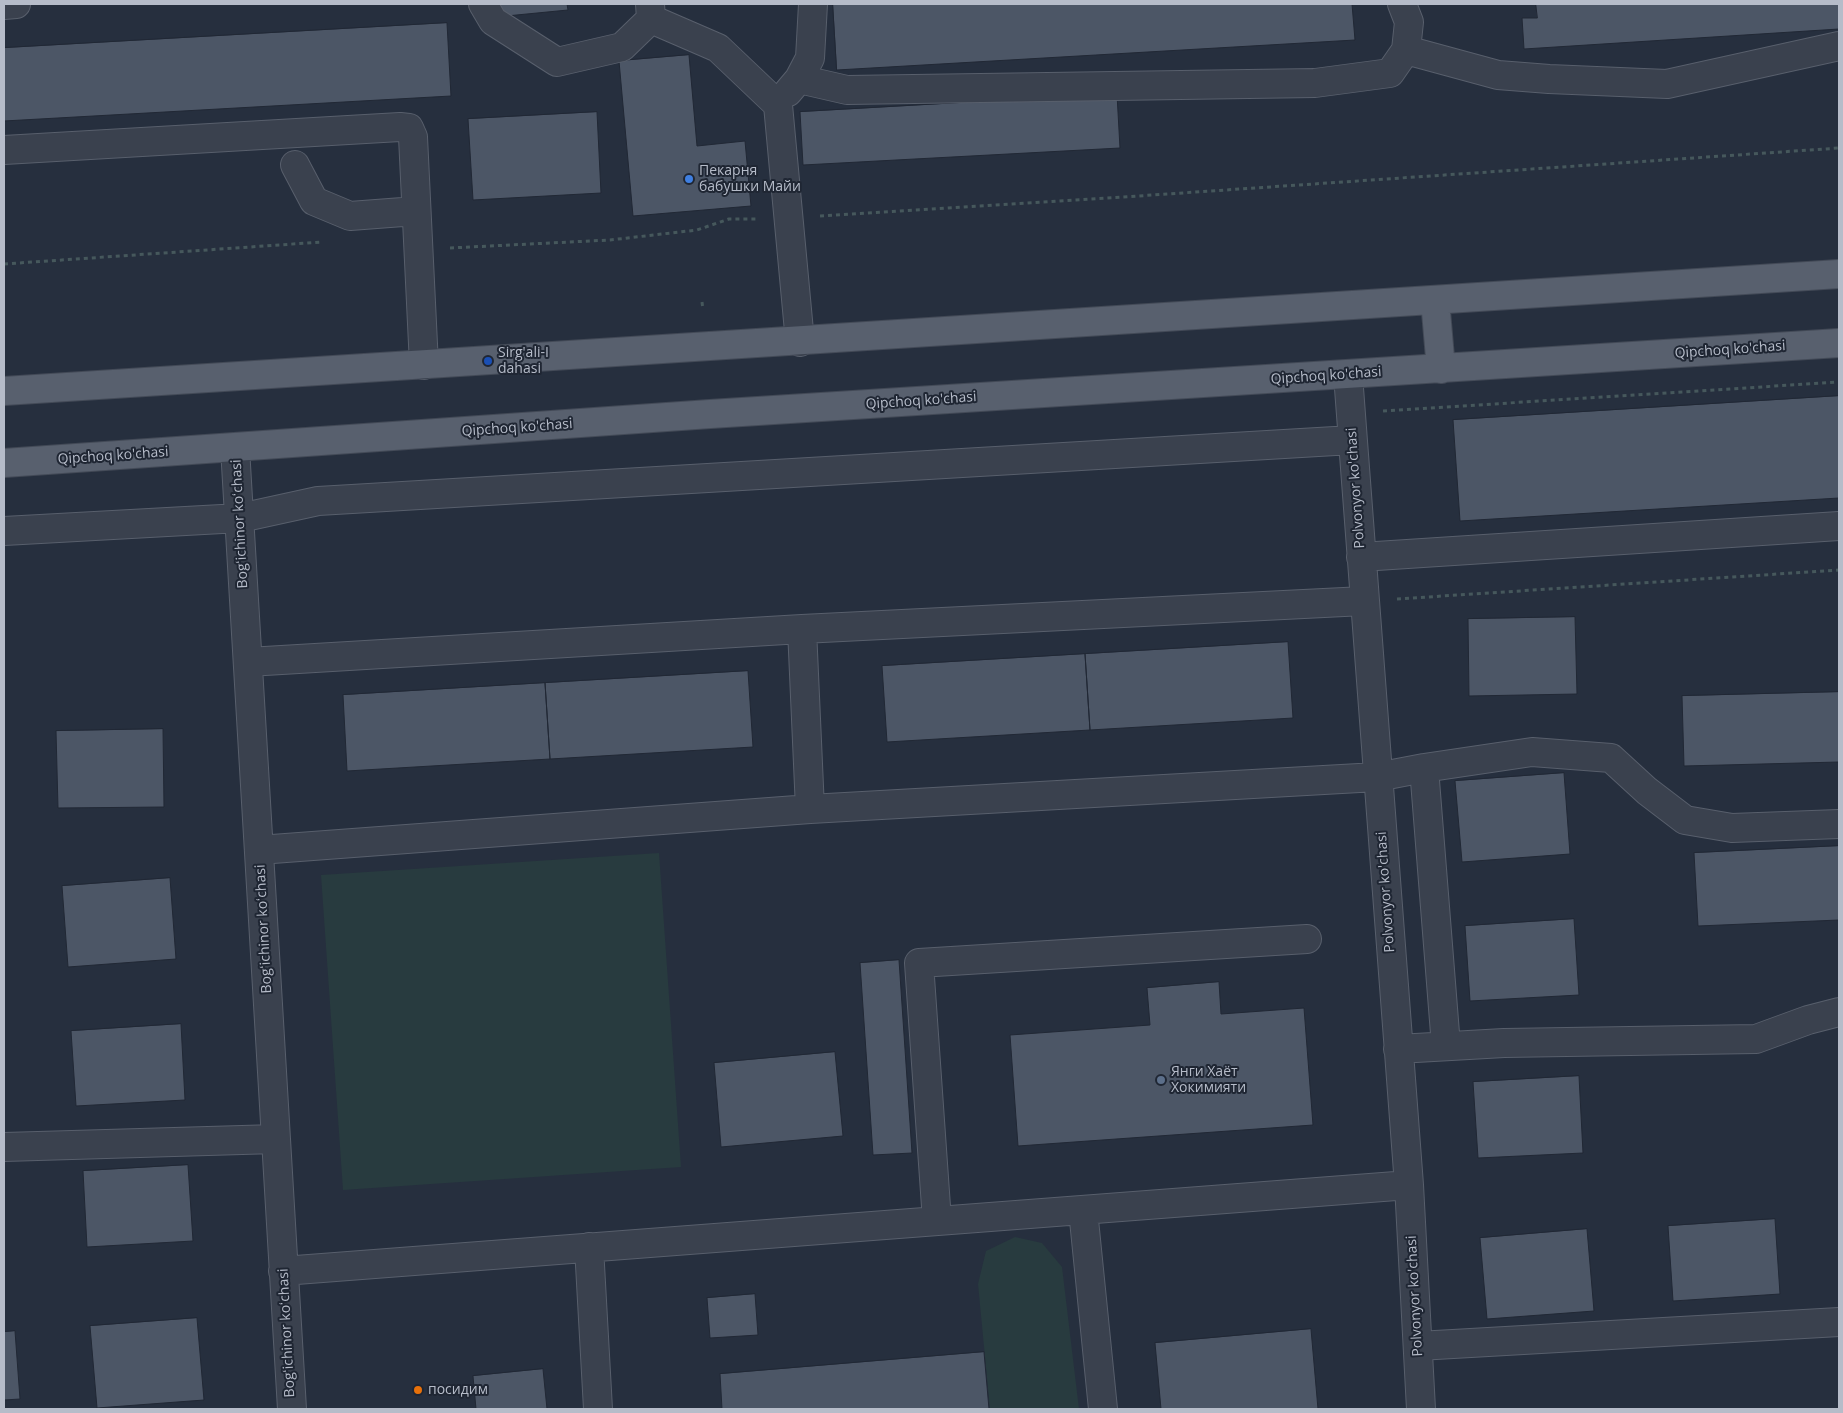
<!DOCTYPE html>
<html>
<head>
<meta charset="utf-8">
<style>
  body { margin:0 }
  #map { position:relative; width:1843px; height:1413px; overflow:hidden; background:#262f3e; font-family:"Open Sans",sans-serif }
  canvas { display:block }
  .frame { position:absolute; inset:0; border:5px solid #b6bcc9; pointer-events:none }
</style>
</head>
<body>
<div id="map">
<canvas width="1843" height="1413"></canvas>
<div class="frame"></div>
</div>
<script>
const ctx = document.querySelector('canvas').getContext('2d');
ctx.lineJoin = 'round';
function paint(path, color) { ctx.fillStyle = color; ctx.fill(path, 'evenodd'); }
function strokePath(path, color, width, dash) { ctx.strokeStyle = color; ctx.lineWidth = width; ctx.lineCap = dash ? 'butt' : 'round'; ctx.setLineDash(dash || []); ctx.stroke(path); }
function label(font, color, halo, rows, align = 'center') {
  ctx.font = font + ' "Open Sans",sans-serif'; ctx.lineWidth = 4; ctx.setLineDash([]); ctx.textBaseline = 'middle'; ctx.strokeStyle = halo; ctx.fillStyle = color; for (const [text, x, y, turn = 0] of rows) {
    ctx.save(); ctx.translate(x, y); ctx.rotate((+turn || 0) * Math.PI / 180); ctx.textAlign = isNaN(turn) ? turn : align; if (halo) ctx.strokeText(text, 0, 0); ctx.fillText(text, 0, 0); ctx.restore();
  }
}
paint(new Path2D(`
  M659,853L681,1167L343,1190L321,875Z
  M1015,1237L1042,1243L1062,1267L1079,1409H990L978,1284L986,1251Z`), '#283b3f');
const building = new Path2D(`
  M494,4H567L568,10L496,17Z
  M833,4H1352L1355,40L837,70Z
  M1536,4H1839V29L1524,49L1522,18H1537Z
  M447,23L451,96L4,121V48Z
  M689,55L697,146L745,141L751,206L633,216L619,61Z
  M1117,94L1120,148L803,165L800,112Z
  M597,112L601,193L473,200L468,119Z
  M1839,396V498L1460,521L1453,420Z
  M1575,617L1577,694L1469,696L1468,619Z
  M1288,642L1293,718L1090,730L1085,654Z
  M1085,654L1090,730L887,742L882,666Z
  M748,671L753,747L550,759L545,683Z
  M545,683L550,759L347,771L343,695Z
  M1839,692V762L1684,766L1682,696Z
  M163,729L164,807L58,808L56,731Z
  M1564,773L1570,854L1462,862L1455,781Z
  M1839,846V920L1698,926L1694,853Z
  M170,878L176,959L68,967L62,886Z
  M1574,919L1579,995L1470,1001L1465,926Z
  M899,960L912,1153L873,1155L860,963Z
  M1219,982L1221,1014L1304,1008L1313,1125L1018,1146L1010,1035L1150,1025L1147,988Z
  M181,1024L185,1100L76,1106L71,1031Z
  M835,1052L843,1136L721,1147L714,1063Z
  M1579,1076L1583,1153L1478,1158L1473,1082Z
  M188,1165L193,1241L87,1247L83,1171Z
  M1775,1219L1780,1294L1673,1301L1668,1226Z
  M1587,1229L1594,1311L1487,1319L1480,1238Z
  M755,1294L758,1335L710,1338L707,1298Z
  M197,1318L204,1400L97,1408L90,1326Z
  M1311,1329L1318,1409H1161L1155,1343Z
  M15,1331L20,1399L4,1400V1332Z
  M984,1352L989,1409H722L720,1374Z
  M543,1369L547,1409H476L473,1376Z`);
paint(building, '#4c5666');
strokePath(building, '#212835', 1);
const minor = new Path2D(`
  M483,4L493,21L557,62L622,47L651,19
  M650,4L651,19L718,48L778,105L800,342
  M4,5L16,4
  M1406,50L1498,75L1549,79L1667,84L1839,46
  M799,79L847,90L1315,83L1390,73L1406,50L1409,22L1402,4
  M788,92L799,79L810,58L813,4
  M4,150L400,127L409,128L413,137L424,365
  M295,165L314,201L350,216L416,211
  M1348,375L1409,1185L1421,1409
  M235,448L292,1409
  M4,531L240,518L318,501L1352,440
  M1361,557L1839,526
  M802,629L810,809
  M248,662L802,629L1364,601
  M1424,768L1532,752L1611,758L1647,791L1685,820L1732,828L1839,824
  M259,850L810,809L1377,777L1424,768L1446,1046
  M1398,1049L1504,1043L1756,1039L1808,1020L1839,1012
  M4,1147L276,1139
  M1083,1210L1103,1409
  M937,1221L919,963L1307,939
  M589,1247L598,1409
  M283,1271L1409,1185
  M1418,1346L1839,1322`);
const major = new Path2D(`
  M1435,300L1441,369
  M4,391L1839,274
  M4,463L710,414L1839,343`);
strokePath(minor, '#585f6c', 30);
strokePath(major, '#434a57', 30);
strokePath(new Path2D(`
  M820,216L1138,196L1839,148
  M450,248L610,240L697,230L729,219H756
  M4,264L322,242
  M702,302L703,310
  M1383,411L1839,382
  M1397,599L1839,570`), '#46585c', 3, [4, 4]);
strokePath(minor, '#3a414e', 28);
strokePath(major, '#58606e', 28);
for (const [x, y, r, color] of [
  [689,179,5,"#3f7fe0"],
  [488,361,5,"#1a4fb4"],
  [1161,1080,5,"#5c6f8a"],
  [418,1390,5,"#e8710a"]
]) { const dot = new Path2D(); dot.arc(x, y, r, 0, 2 * Math.PI); ctx.fillStyle = color; ctx.fill(dot); strokePath(dot, '#1f2633', 2); }
label('14px', '#b6bcc9', '#1f2633', [
  ["Пекарня",699,171],
  ["бабушки Майи",699,187],
  ["Sirg'ali-I",498,353],
  ["dahasi",498,369],
  ["Янги Хаёт",1171,1072],
  ["Хокимияти",1171,1088],
  ["посидим",428,1390]
], 'left');
label('14px', '#b6bcc9', '#1f2633', [
  ["Qipchoq ko'chasi",1730,350,-4],
  ["Qipchoq ko'chasi",1326,376,-4],
  ["Qipchoq ko'chasi",921,401,-4],
  ["Qipchoq ko'chasi",517,428,-4],
  ["Qipchoq ko'chasi",113,456,-4],
  ["Polvonyor ko'chasi",1356,488,-94],
  ["Bogʻichinor koʻchasi",240,524,-93],
  ["Polvonyor ko'chasi",1386,892,-94],
  ["Bogʻichinor koʻchasi",264,929,-93],
  ["Polvonyor ko'chasi",1415,1296,-93],
  ["Bogʻichinor koʻchasi",287,1333,-93]
]);
</script>
</body>
</html>
